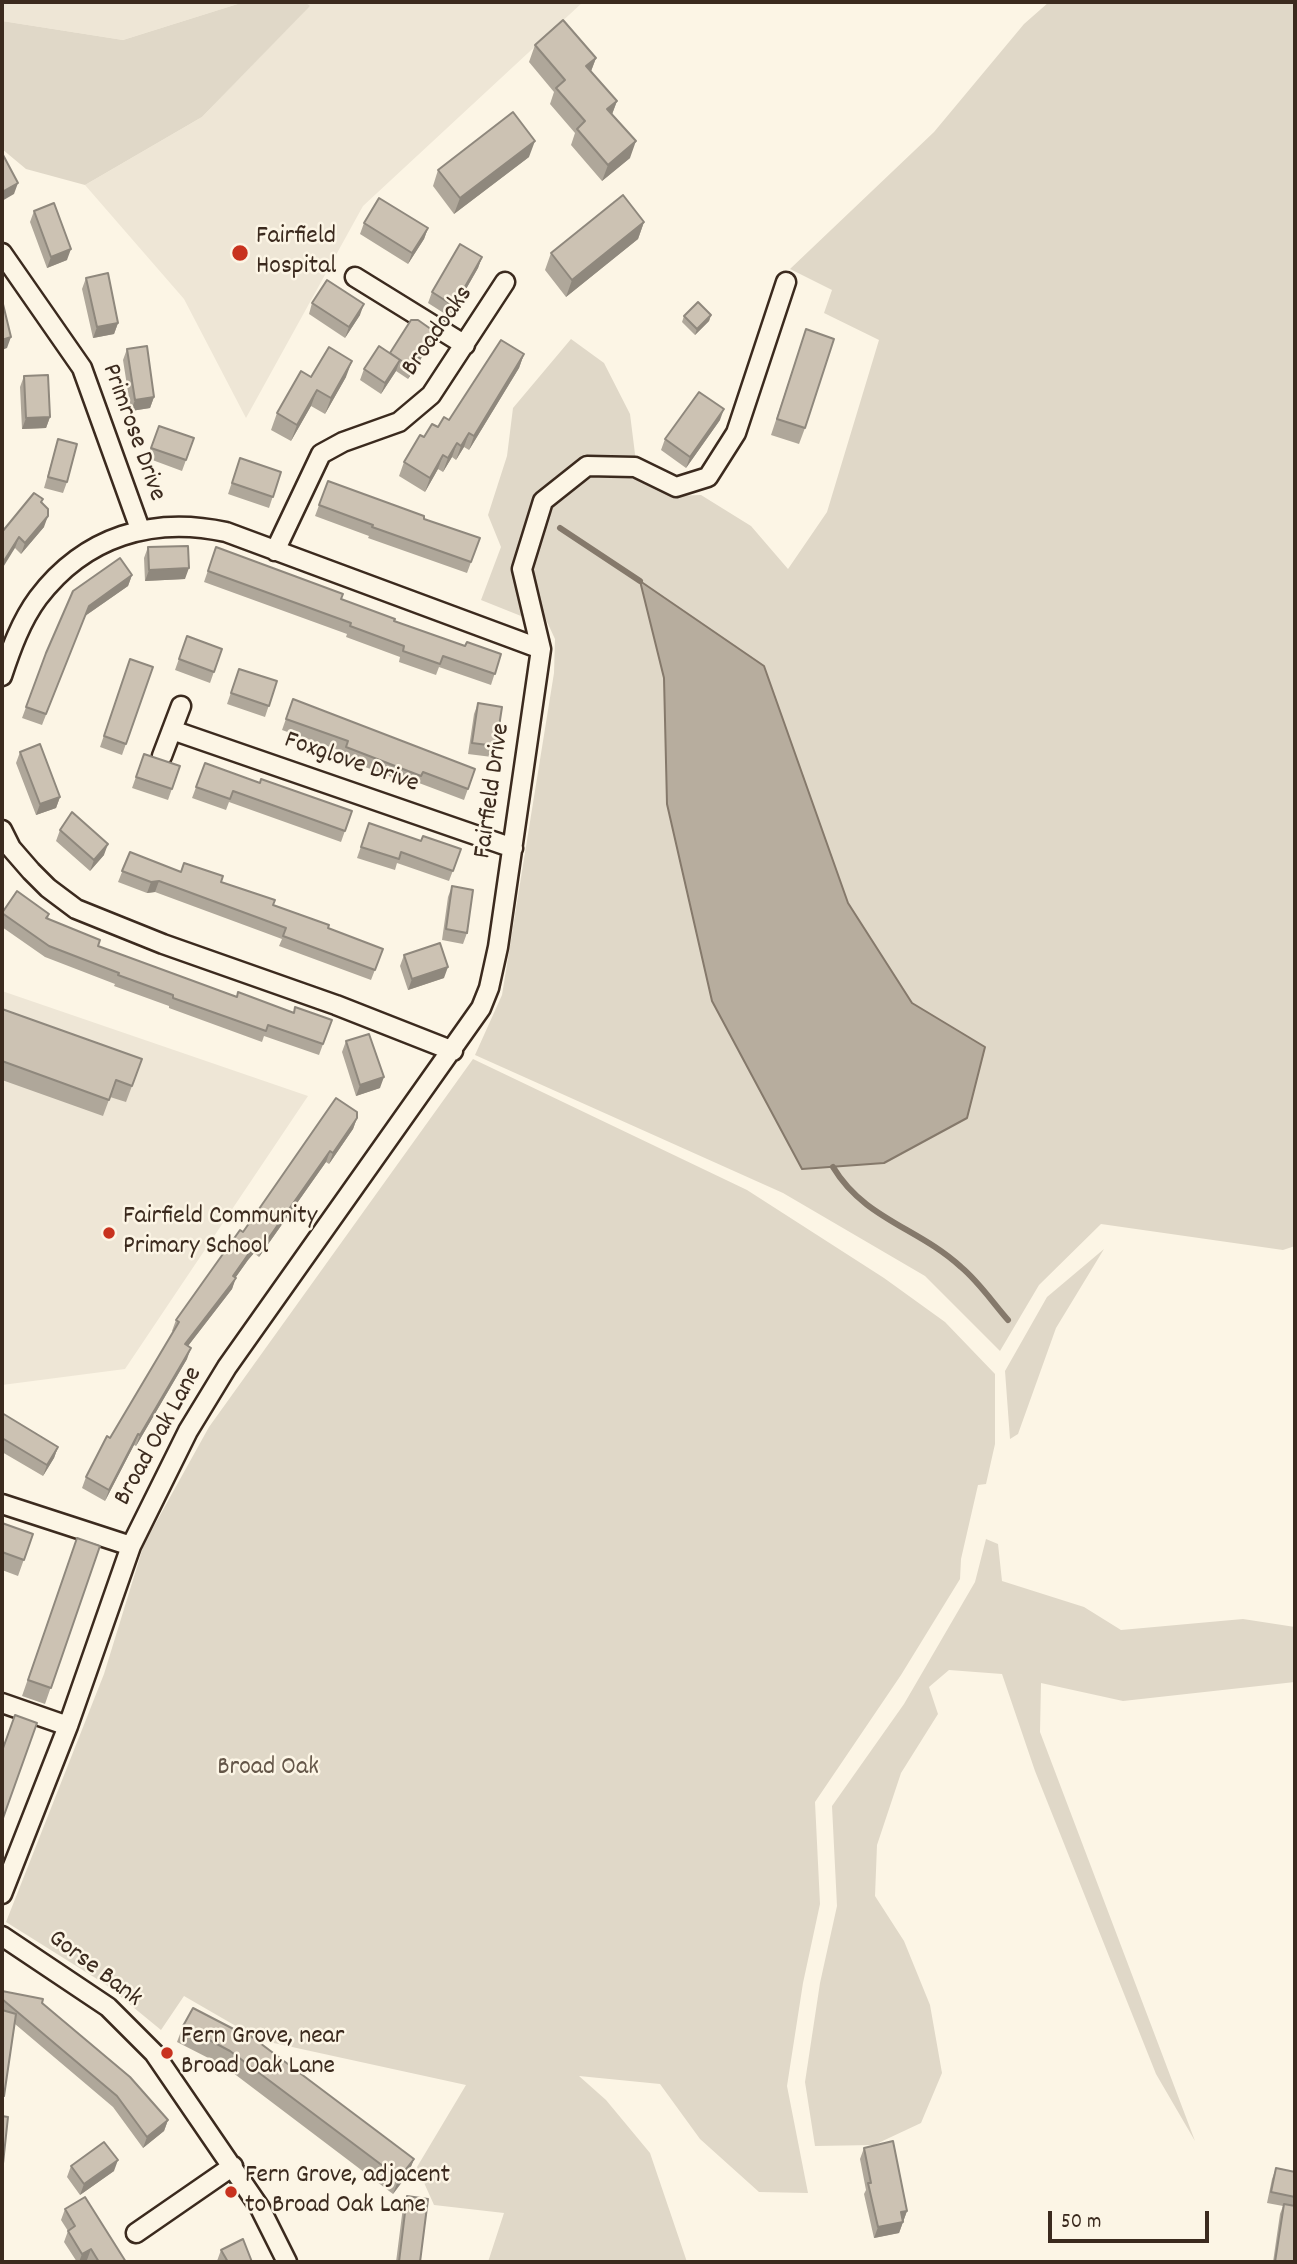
<!DOCTYPE html>
<html>
<head>
<meta charset="utf-8">
<style>
  body { margin:0 }
  #map { position:relative; width:1297px; height:2264px; overflow:hidden; background:#fcf5e5; font-family:Dekko,sans-serif }
  canvas { display:block }
  .frame { position:absolute; inset:0; border:4px solid #3b2a1e; pointer-events:none }
  .scale { position:absolute; left:1048px; top:2211px; width:161px; height:32px; box-sizing:border-box; border:4px solid #3b2a1e; border-top:0; padding-left:9px; font-size:21px; line-height:24px; white-space:nowrap; color:#3b2a1e; -webkit-text-stroke:5px #fcf5e5; paint-order:stroke }
</style>
</head>
<body>
<div id="map">
<canvas width="1297" height="2264"></canvas>
<div class="frame"></div>
<div class="scale">50 m</div>
</div>
<script>
const ctx = document.querySelector('canvas').getContext('2d');
ctx.lineJoin = 'round';
function paint(path, color) { ctx.fillStyle = color; ctx.fill(path, 'evenodd'); }
function strokePath(path, color, width, dash) { ctx.strokeStyle = color; ctx.lineWidth = width; ctx.lineCap = dash ? 'butt' : 'round'; ctx.setLineDash(dash || []); ctx.stroke(path); }
function label(font, color, halo, rows, align = 'center') {
  ctx.font = font + ' Dekko,sans-serif'; ctx.lineWidth = 5; ctx.setLineDash([]); ctx.textBaseline = 'middle'; ctx.strokeStyle = halo; ctx.fillStyle = color; for (const [text, x, y, turn = 0] of rows) {
    ctx.save(); ctx.translate(x, y); ctx.rotate((+turn || 0) * Math.PI / 180); ctx.textAlign = isNaN(turn) ? turn : align; if (halo) ctx.strokeText(text, 0, 0); ctx.fillText(text, 0, 0); ctx.restore();
  }
}
paint(new Path2D(`
  M2,2H244L123,40L2,21Z
  M305,2H583L363,206L246,418L184,299L85,185L202,117L309,6Z
  M2,991L308,1096L125,1369L2,1385Z`), '#eee6d6');
paint(new Path2D(`
  M244,2H305L310,6L202,117L85,185L26,169L2,149V21L123,40Z
  M1049,2H1295V1246L1283,1250L1101,1224L1039,1285L1000,1351L925,1276L783,1193L475,1055L502,995L554,673L555,639L542,611L530,567L548,507L589,475L632,473L671,496L701,495L751,526L788,569L827,512L879,340L824,313L832,290L790,269L934,132L1024,24ZM640,582L764,666L848,903L912,1003L985,1047L802,1169L667,804L664,678Z
  M571,339L604,363L630,414L636,462L584,458L539,499L513,574L526,618L481,600L501,547L488,515L507,456L513,408Z
  M473,1059L747,1190L884,1278L945,1322L995,1374V1444L986,1484L978,1485L961,1559L960,1579L901,1675L815,1802L820,1904L803,1983L787,2086L808,2193L759,2192L700,2139L660,2084L579,2076L606,2100L650,2153L687,2262H488L504,2213L434,2205L417,2167L466,2085L260,2040L184,1996L161,2030L105,1984L6,1922L104,1674L144,1544L209,1427Z
  M1104,1249L1056,1328L1018,1434L1010,1439L1005,1371L1047,1297Z
  M986,1539L998,1544L1002,1581L1084,1607L1121,1630L1243,1619L1295,1627V1682L1123,1701L1041,1683L1040,1732L1195,2141L1156,2074L1035,1771L1002,1674L949,1670L929,1687L938,1714L901,1773L877,1845L875,1896L904,1941L930,2005L942,2073L921,2123L874,2145L815,2146L805,2082L820,1983L837,1906L832,1806L904,1704L975,1582Z`), '#e0d8c8');
const water = new Path2D(`
  M640,581L764,666L848,903L912,1003L985,1047L967,1118L884,1163L802,1169L712,1001L667,804L664,678Z`);
paint(water, '#b7ad9e');
strokePath(water, '#85796b', 2);
strokePath(new Path2D(`
  M560,528L640,581
  M833,1167C864,1219 919,1228 961,1267C979,1282 993,1303 1008,1320`), '#85796b', 6);
const street = new Path2D(`
  M2,253L82,368L140,529
  M355,277L465,345
  M275,551L321,454L343,442L399,422L431,395L505,282
  M541,649L522,569L543,501L587,466L635,467L676,487L708,477L736,433L786,282
  M2,676C11,649 21,621 38,598C85,536 153,516 226,532L541,649L498,947L489,988L481,1008L227,1367L188,1431L131,1546L68,1726L2,1894
  M172,730L513,848
  M162,756L181,706
  M2,830L11,848L31,871L48,888L76,909L163,944L336,1005L453,1051
  M2,1504L131,1546
  M2,1703L68,1726
  M2,1936L108,2007L154,2053L260,2208L287,2262
  M136,2233L233,2166`);
strokePath(street, '#3b2a1e', 23);
strokePath(street, '#fcf5e5', 18);
paint(new Path2D(`
  M535,45L596,58L591,71L617,101L612,114L630,158L602,181L571,145L575,133L550,104L554,92L529,62Z
  M529,157L454,214L433,186L438,170Z
  M34,211L67,260L47,268L30,222Z
  M644,222L638,239L566,297L545,270L551,253Z
  M364,223L428,228L424,239L408,264L360,234Z
  M482,257L478,268L450,317L428,303L432,292Z
  M86,278L118,323L114,334L93,338L82,289Z
  M312,303L360,315L345,338L309,314Z
  M711,315L709,321L695,335L682,322L684,316Z
  M806,329L805,428L799,444L771,435Z
  M431,343L408,379L396,371L381,394L360,380L364,369L390,353Z
  M127,349L154,397L150,408L131,411L123,360Z
  M524,354L519,368L469,450L464,447L456,460L452,457L443,472L438,469L425,492L399,476L404,462L424,437L449,420Z
  M24,376L50,417L46,428L22,429L20,387Z
  M311,377H346L325,414L311,406L291,441L271,430L277,413Z
  M720,420L686,468L661,450L665,439Z
  M159,426L194,438L182,471L147,458Z
  M58,439L67,482L63,493L44,488Z
  M240,458L281,472L269,508L228,494Z
  M328,481L424,519L480,538L467,573L368,538L369,536L315,516Z
  M43,499L41,503L44,527L21,554L15,548L2,532Z
  M148,547L185,579L145,581L144,558Z
  M216,547L394,621L465,646L501,654L491,685L439,667L436,675L399,662L400,657L346,637L347,634L204,582Z
  M132,575L128,586L85,616L42,725L22,718L46,653L73,591Z
  M187,636L222,649L210,683L175,670Z
  M130,659L153,667L122,755L100,747Z
  M239,669L277,681L265,717L227,704Z
  M293,699L475,769L464,800L419,783L417,787L342,758L344,752L282,730Z
  M478,703L496,746L492,757L468,754L474,714Z
  M20,752L60,797L56,808L36,815L16,763Z
  M144,754L180,766L168,800L132,788Z
  M205,763L260,783L352,811L341,842L229,802L226,810L192,798Z
  M369,823L421,841L461,849L449,881L397,863L395,870L357,858Z
  M60,830L104,855L90,871L56,841Z
  M130,852L181,872L221,882L273,905L328,928L383,949L371,980L279,946L282,939L155,892L147,893L118,882Z
  M452,886L467,933L463,944L442,940L448,897Z
  M2,913L49,914L48,919L98,946L237,997L294,1013L332,1020L319,1055L264,1036L262,1042L169,1008V1006L114,986L115,984L45,957L2,927Z
  M404,955L444,978L408,990L400,966Z
  M2,1009L132,1086L126,1102L110,1097L103,1116L2,1080Z
  M346,1041L380,1088L356,1096L342,1052Z
  M357,1118L353,1129L329,1164L326,1162L259,1257L254,1253L248,1260L235,1278L232,1289L188,1346L187,1359L136,1446L134,1445L105,1501L82,1488L86,1477L174,1332L172,1331L176,1320L243,1232Z
  M2,1413L58,1447L54,1458L43,1476L2,1452Z
  M2,1523L33,1534L18,1576L2,1570Z
  M77,1538L100,1546L45,1704L22,1696Z
  M2,1991L42,2003L168,2120L164,2131L143,2148L113,2107L15,2024L4,2096L2,2101Z
  M193,2008L414,2159L408,2174L393,2194L224,2066L177,2042L183,2026Z
  M864,2148L907,2211L899,2233L874,2238L864,2194L866,2190L860,2159Z
  M71,2166L114,2171L80,2195L67,2177Z
  M1276,2168L1295,2172V2200L1293,2205L1295,2262H1273L1280,2214L1283,2206L1267,2203L1272,2179Z
  M407,2196L420,2262H396L403,2207Z
  M65,2209L126,2262H88L87,2260L83,2262H77L64,2242L68,2231L61,2220Z
  M221,2250L252,2262H218L217,2261Z`), '#afa79a');
paint(new Path2D(`
  M596,58L590,74L586,66Z
  M617,101L611,117L607,109Z
  M535,141L529,157L454,214L460,198Z
  M636,141L630,158L602,181L608,165Z
  M18,183L14,194L2,201V192Z
  M644,222L638,239L566,297L572,280Z
  M428,228L424,239L408,264L412,253Z
  M71,249L67,260L47,268L51,257Z
  M482,257L478,268L450,317L454,306Z
  M364,304L360,315L345,338L349,327Z
  M711,315L709,321L695,335L697,329Z
  M118,323L114,334L93,338L97,327Z
  M435,332L431,343L408,379L412,368Z
  M11,337L7,348L2,350V340Z
  M524,354L519,368L469,450L474,436Z
  M400,360L396,371L381,394L385,383Z
  M352,361L346,377L325,414L331,398Z
  M317,390L311,406L291,441L297,425Z
  M154,397L150,408L131,411L135,400Z
  M724,409L720,420L686,468L690,457Z
  M50,417L46,428L22,429L26,418Z
  M469,433L464,447L456,460L461,446Z
  M457,443L452,457L443,472L448,458Z
  M443,455L438,469L425,492L430,478Z
  M48,516L44,527L21,554L25,543Z
  M19,537L15,548L2,569V564Z
  M189,568L185,579L145,581L149,570Z
  M132,575L128,586L85,616L42,725L89,606Z
  M60,797L56,808L36,815L40,804Z
  M108,844L104,855L90,871L94,860Z
  M159,881L155,892L147,893L151,882Z
  M448,967L444,978L408,990L412,979Z
  M384,1077L380,1088L356,1096L360,1085Z
  M357,1118L353,1129L329,1164L333,1153Z
  M330,1151L326,1162L259,1257L263,1246Z
  M258,1242L254,1253L248,1260L231,1284L236,1278L232,1289L181,1355L185,1344L252,1249Z
  M191,1348L187,1359L136,1446L140,1435Z
  M138,1434L134,1445L105,1501L109,1490Z
  M58,1447L54,1458L43,1476L47,1465Z
  M168,2120L164,2131L143,2148L147,2137Z
  M414,2159L408,2174L393,2194L399,2178Z
  M118,2160L114,2171L80,2195L84,2184Z
  M907,2211L899,2233L874,2238L878,2227L901,2212Z
  M91,2249L87,2260L83,2262H79L82,2254Z`), '#8f887d');
const building = new Path2D(`
  M563,20L596,58L586,66L617,101L607,109L636,141L608,165L577,129L585,121L556,88L565,80L535,45Z
  M513,112L535,141L460,198L438,170Z
  M2,153L18,183L2,192Z
  M623,195L644,222L572,280L551,253Z
  M379,198L428,228L412,253L364,223Z
  M54,203L71,249L51,257L34,211Z
  M460,244L482,257L454,306L432,292Z
  M108,273L118,323L97,327L86,278Z
  M327,280L364,304L349,327L312,303Z
  M2,300L11,337L2,340Z
  M698,302L711,315L697,329L684,316Z
  M411,320H418L435,332L412,368L390,353Z
  M806,329L834,339L805,428L777,419Z
  M501,340L524,354L474,436L469,433L461,446L457,443L448,458L443,455L430,478L404,462L420,435L424,437L432,424L438,427L444,417L449,420Z
  M147,346L154,397L135,400L127,349Z
  M379,346L400,360L385,383L364,369Z
  M329,347L352,361L331,398L317,390L297,425L277,413L301,371L311,377Z
  M48,375L50,417L26,418L24,376Z
  M699,392L724,409L690,457L665,439Z
  M159,426L194,438L186,460L151,448Z
  M58,439L77,444L67,482L48,477Z
  M240,458L281,472L273,497L232,483Z
  M328,481L424,516V519L480,538L471,562L372,527L373,525L319,505Z
  M34,493L43,499L41,502L48,509V516L25,543L19,537L2,564V532Z
  M188,546L189,568L149,570L148,547Z
  M216,547L343,594L341,599L395,619L394,621L465,646L467,642L501,654L495,674L443,656L440,664L403,651L404,646L350,626L351,623L208,571Z
  M120,558L132,575L89,606L46,714L26,707L46,653L73,591Z
  M187,636L222,649L214,672L179,659Z
  M130,659L153,667L126,744L104,736Z
  M239,669L277,681L269,706L231,693Z
  M293,699L475,769L468,789L423,772L421,776L346,747L348,741L286,719Z
  M478,703L502,707L496,746L472,743Z
  M40,744L60,797L40,804L20,752Z
  M144,754L180,766L172,789L136,777Z
  M205,763L260,783L261,779L352,811L345,831L233,791L230,799L196,787Z
  M72,812L108,844L94,860L60,830Z
  M369,823L421,841L423,836L461,849L453,871L401,852L399,859L361,847Z
  M130,852L181,872L184,863L223,876L221,882L275,900L273,905L329,925L328,928L383,949L375,970L283,936L286,928L159,881L151,882L122,871Z
  M452,886L473,890L467,933L446,929Z
  M17,891L49,914L46,918L100,940L98,946L237,997L238,992L294,1013L295,1007L332,1020L323,1044L268,1025L266,1031L173,998V995L118,975L119,973L49,946L2,913Z
  M440,943L448,967L412,979L404,955Z
  M2,1009L142,1059L132,1086L116,1080L109,1100L2,1061Z
  M369,1034L384,1077L360,1085L346,1041Z
  M336,1098L357,1112V1118L333,1153L330,1151L263,1246L258,1242L252,1249L233,1276L236,1278L185,1344L191,1348L140,1435L138,1434L109,1490L86,1477L107,1436L110,1438L179,1322L176,1320L240,1230L243,1232Z
  M2,1413L58,1447L47,1465L2,1438Z
  M2,1523L33,1534L24,1560L2,1552Z
  M77,1538L100,1546L51,1688L28,1680Z
  M15,1715L37,1723L2,1821V1751Z
  M2,1991L43,1999L42,2003L130,2077L168,2120L147,2137L117,2096L2,1999Z
  M193,2008L247,2036L248,2034L414,2159L399,2178L230,2051L183,2026Z
  M2,2010L16,2014L4,2096L2,2095Z
  M2,2116L8,2117L2,2173Z
  M893,2141L907,2211L901,2212L903,2222L878,2227L868,2183H871L864,2148Z
  M104,2142L118,2160L84,2184L71,2166Z
  M1276,2168L1295,2172V2197L1271,2192Z
  M407,2196L428,2199L420,2262H399Z
  M85,2197L126,2262H99L91,2249L82,2254L68,2231L75,2226L65,2209Z
  M1284,2204L1295,2206V2262H1275Z
  M243,2239L252,2262H228L221,2250Z`);
paint(building, '#ccc2b3');
strokePath(building, '#8f887d', 2);
for (const [x, y, r, color] of [
  [240,253,9,"#c8321e"],
  [109,1233,7,"#c8321e"],
  [167,2053,7,"#c8321e"],
  [231,2192,7,"#c8321e"]
]) { const dot = new Path2D(); dot.arc(x, y, r, 0, 2 * Math.PI); ctx.fillStyle = color; ctx.fill(dot); strokePath(dot, '#fcf5e5', 2.5); }
label('26px', '#3b2a1e', '#fcf5e5', [
  ["Fairfield",256,238],
  ["Hospital",256,268],
  ["Fairfield Community",123,1218],
  ["Primary School",123,1248],
  ["Fern Grove, near",181,2038],
  ["Broad Oak Lane",181,2068],
  ["Fern Grove, adjacent",245,2177],
  ["to Broad Oak Lane",245,2207]
], 'left');
label('26px', '#3b2a1e', '#fcf5e5', [
  ["Broadoaks",439,332,-55],
  ["Primrose Drive",132,433,70],
  ["Foxglove Drive",351,764,19],
  ["Fairfield Drive",494,791,-82],
  ["Broad Oak Lane",160,1437,-61],
  ["Gorse Bank",94,1970,37]
]);
label('26px', '#645648', '#fcf5e5', [
  ["Broad Oak",268,1769]
]);
</script>
</body>
</html>
